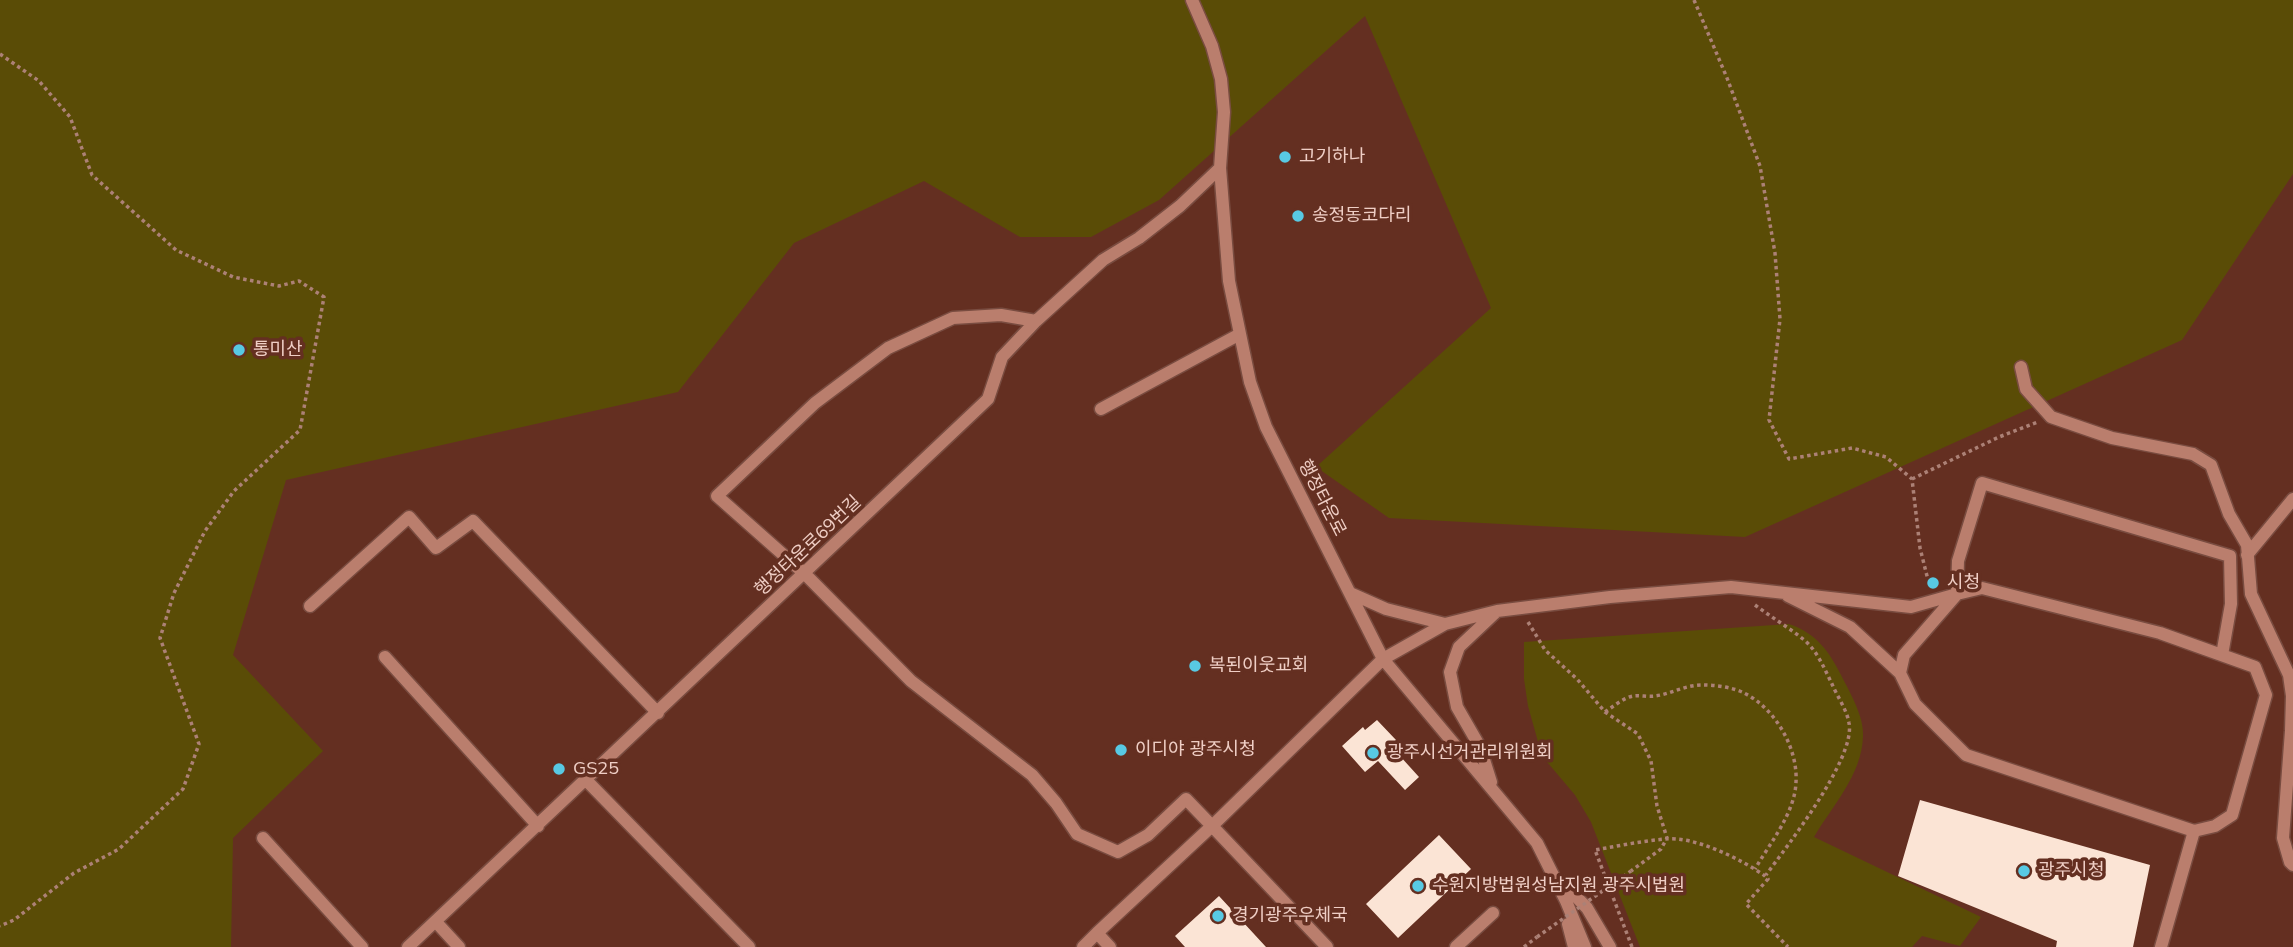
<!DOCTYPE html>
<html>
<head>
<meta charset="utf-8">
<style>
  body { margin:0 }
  canvas { display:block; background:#642f21 }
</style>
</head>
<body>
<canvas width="2293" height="947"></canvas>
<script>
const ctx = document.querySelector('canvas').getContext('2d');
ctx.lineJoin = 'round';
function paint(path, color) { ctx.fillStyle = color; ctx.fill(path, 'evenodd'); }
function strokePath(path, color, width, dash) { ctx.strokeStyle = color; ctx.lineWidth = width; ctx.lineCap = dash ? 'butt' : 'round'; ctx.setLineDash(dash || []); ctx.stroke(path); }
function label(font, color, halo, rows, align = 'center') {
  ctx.font = font + ' Mulish,"Noto Sans KR",sans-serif'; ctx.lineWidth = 7; ctx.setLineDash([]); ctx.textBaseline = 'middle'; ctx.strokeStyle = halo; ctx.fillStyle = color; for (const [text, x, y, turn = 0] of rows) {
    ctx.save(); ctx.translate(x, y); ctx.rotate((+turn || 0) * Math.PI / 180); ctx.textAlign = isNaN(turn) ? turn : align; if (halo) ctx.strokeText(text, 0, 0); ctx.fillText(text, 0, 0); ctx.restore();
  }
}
paint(new Path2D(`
  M0,0H2293V174L2182,340L1745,537L1389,518L1316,467L1491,308L1365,16L1159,200L1091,237H1020L924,181L794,243L678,392L286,480L233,655L323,751L233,838L231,947H0Z
  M1789,624C1816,633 1829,651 1841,675C1850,693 1864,716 1863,736C1862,775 1832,806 1814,837L1981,917L1960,946L1922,936L1912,947H1640L1591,822L1575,795L1542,756L1528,706L1524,679V642Z`), '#5a4c06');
paint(new Path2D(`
  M1377,720L1396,740L1390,745L1419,777L1405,790L1378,761L1365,772L1342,746L1363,727L1365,730Z
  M1920,800L2150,865L2133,947H2056L2057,941L1898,876Z
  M1439,835L1471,869L1398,938L1366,904Z
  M1219,896L1266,947H1185L1175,936Z`), '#fbe4d5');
const minor = new Path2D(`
  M1192,0L1212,46L1221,79L1224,112L1220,168L1229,281L1250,382L1266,427L1383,659L1537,843L1566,901L1585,947
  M1036,321L1001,315L953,318L888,348L815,403L717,496L805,574L911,681L1032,775L1056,803L1077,834L1118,852L1148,835L1186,799L1212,826L1097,933L1110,947
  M2021,367L2026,389L2051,417L2112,438L2193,454L2211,465L2229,514L2247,545L2251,594L2289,675L2292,696L2291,731L2283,838L2290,862L2293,865
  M1101,409L1240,334
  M2247,555L2293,499
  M1350,593L1386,609L1445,624
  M1788,596L1850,627L1900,673L1915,704L1966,755L2194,831L2215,826L2232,815L2266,695L2255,667L2160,633L1982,588L1957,594L1904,655L1900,673
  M310,606L409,517L436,548L473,521L658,713
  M385,657L538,826
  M586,780L749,947
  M1491,782L1480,747L1457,707L1450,672L1459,647L1495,613
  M263,838L362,947
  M1561,881L1587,908L1610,947
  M436,922L459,947
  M1568,924L1574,947
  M408,947L988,399L1002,357L1036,321L1103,260L1139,238L1180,206L1220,168
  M1083,947L1097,933
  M1327,947L1212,826L1383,659L1445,624L1497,611L1610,597L1731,587L1911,607L1957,594L1958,561L1982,483L2230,556L2231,604L2222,655
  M1456,947L1493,913
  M2161,947L2194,831`);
strokePath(minor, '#794c40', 15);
strokePath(new Path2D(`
  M1694,0L1727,78L1760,166L1775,253L1780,319L1769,420L1789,459L1852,448L1886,457L1912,479L1920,548L1930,588
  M0,54L39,81L70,117L92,175L176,250L233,277L279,286L299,281L324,297L300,430L234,491L205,531L174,593L160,638L199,744L183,789L119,849L74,873L14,920L0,926
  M1912,479L1999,437L2038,422
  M1755,605C1771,617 1788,627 1803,639C1817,650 1824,668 1832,684C1837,696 1847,710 1849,723C1856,758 1787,846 1766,875
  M1528,622L1545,650L1577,679L1605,712L1638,734L1651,761L1657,806L1667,838L1661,849L1631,871
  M1605,712C1614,706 1623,698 1633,696C1640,695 1648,697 1655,696C1671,694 1685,685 1702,685C1715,685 1732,687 1744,693C1775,708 1798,748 1796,782C1795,813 1770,843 1755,869
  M1524,947L1537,937
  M1632,947L1595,850C1618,846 1642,841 1665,839C1695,836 1741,859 1765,876L1768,879L1746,904L1788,947`), '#ac8176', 3.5, [3.5, 3.5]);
strokePath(minor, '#ba7e6d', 12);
strokePath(new Path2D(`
  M1537,937L1631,871`), '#ac8176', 3.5, [3.5, 3.5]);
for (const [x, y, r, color] of [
  [1285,157,7,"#58c9e3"],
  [1298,216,7,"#58c9e3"],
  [239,350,7,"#58c9e3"],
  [1933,583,7,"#58c9e3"],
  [1195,666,7,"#58c9e3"],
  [1121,750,7,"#58c9e3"],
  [1373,753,7,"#58c9e3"],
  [559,769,7,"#58c9e3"],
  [2024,871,7,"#58c9e3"],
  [1418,886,7,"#58c9e3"],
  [1218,916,7,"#58c9e3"]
]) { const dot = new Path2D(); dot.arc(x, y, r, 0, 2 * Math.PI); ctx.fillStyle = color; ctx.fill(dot); strokePath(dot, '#642f21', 2.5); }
label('18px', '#efcec5', '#642f21', [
  ["고기하나",1299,157],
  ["송정동코다리",1312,216],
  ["통미산",253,350],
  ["시청",1947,583],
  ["복된이웃교회",1209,666],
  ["이디야 광주시청",1135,750],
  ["광주시선거관리위원회",1387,753],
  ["GS25",573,769],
  ["광주시청",2038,871],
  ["수원지방법원성남지원 광주시법원",1432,886],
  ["경기광주우체국",1232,916]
], 'left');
label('18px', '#efcec5', '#642f21', [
  ["행정타운로",1322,498,63],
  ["행정타운로69번길",808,546,-43]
]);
</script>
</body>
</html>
